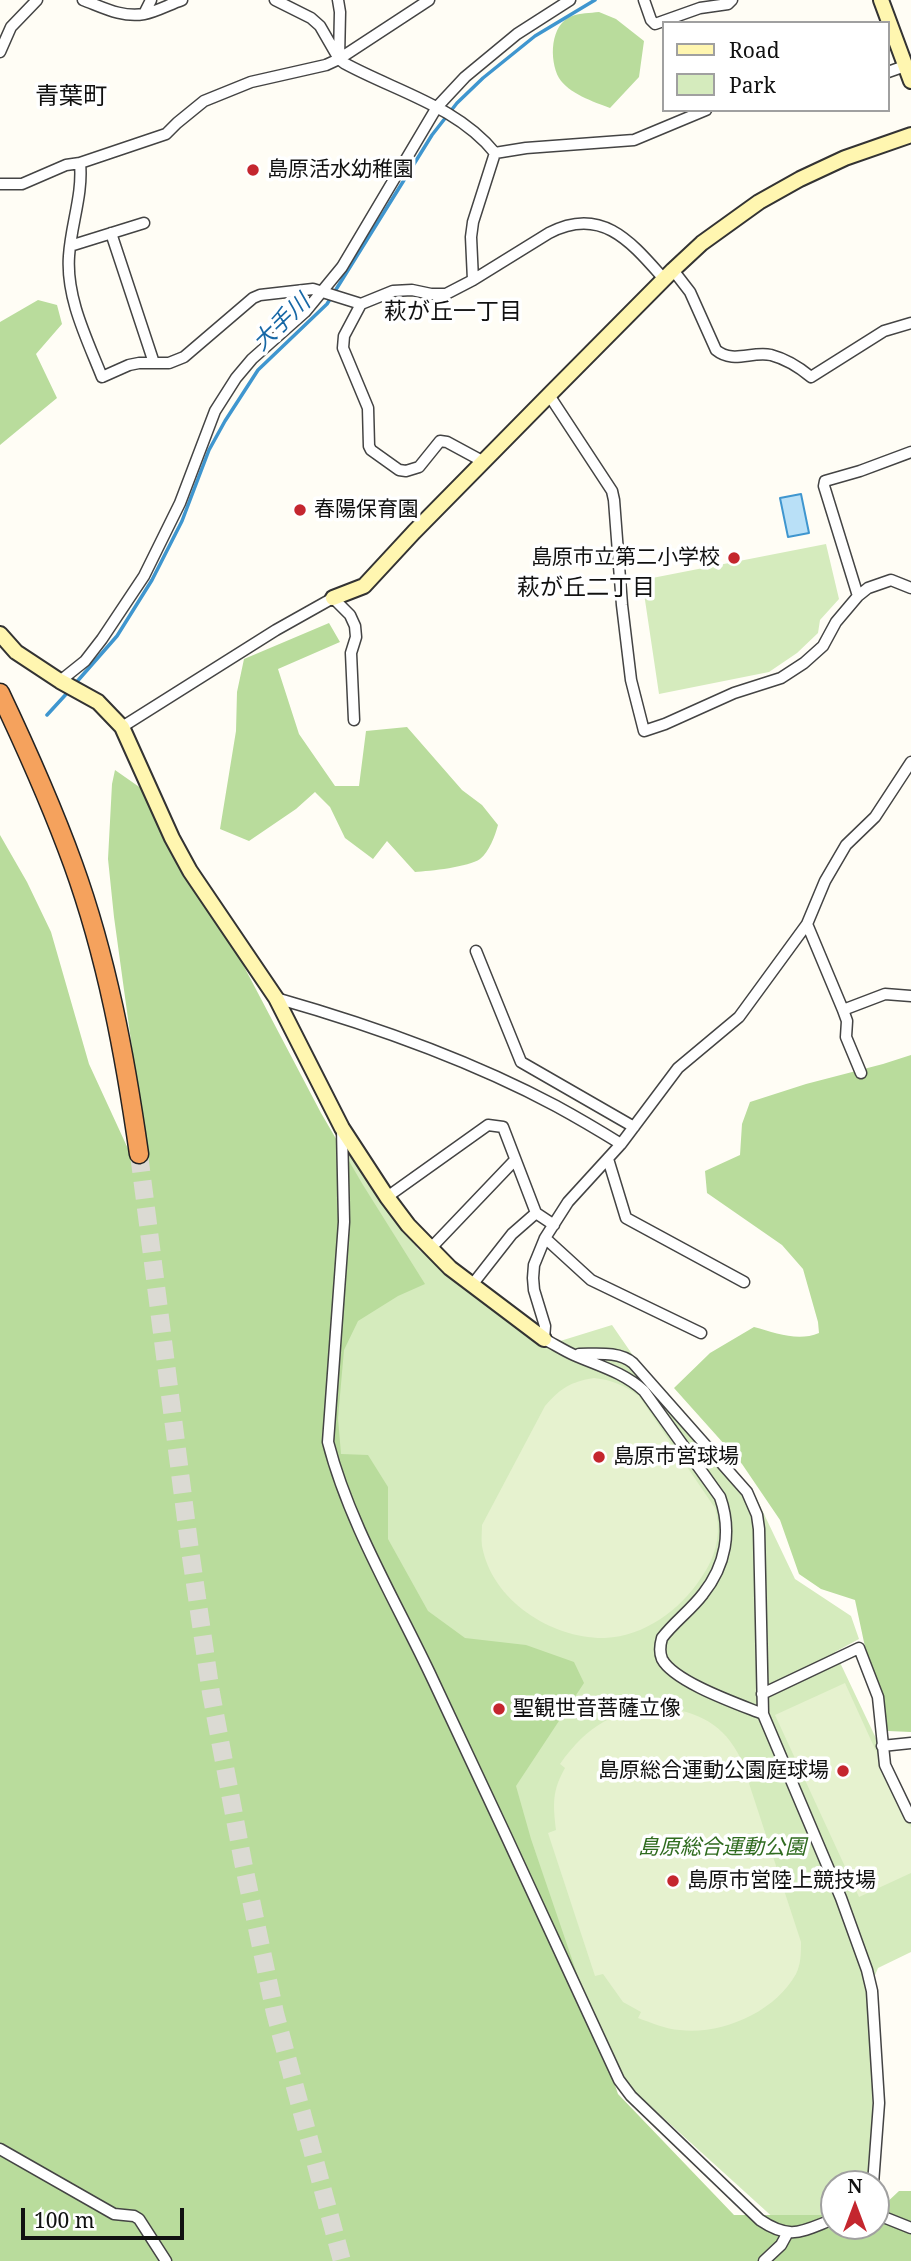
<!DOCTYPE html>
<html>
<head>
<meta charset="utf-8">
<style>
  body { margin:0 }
  #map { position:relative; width:911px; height:2261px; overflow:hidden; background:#fffdf5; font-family:"Noto Serif",serif }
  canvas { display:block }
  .legend { position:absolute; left:662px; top:21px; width:228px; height:91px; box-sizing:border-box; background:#fff; border:2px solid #a0a0a0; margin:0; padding:9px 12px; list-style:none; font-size:21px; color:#111 }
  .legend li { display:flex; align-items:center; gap:14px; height:35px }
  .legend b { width:35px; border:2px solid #a0a0a0 }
  .north { position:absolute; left:820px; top:2170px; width:70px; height:70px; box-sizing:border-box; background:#fff; border:2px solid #a0a0a0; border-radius:50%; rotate:0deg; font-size:19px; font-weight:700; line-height:28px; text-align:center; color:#111 }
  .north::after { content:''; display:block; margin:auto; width:24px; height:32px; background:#c4262e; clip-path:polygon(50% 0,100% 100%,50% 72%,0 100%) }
  .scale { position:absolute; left:21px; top:2208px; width:163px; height:32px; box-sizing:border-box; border:4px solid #111; border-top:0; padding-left:9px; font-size:21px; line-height:24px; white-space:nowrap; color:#111; -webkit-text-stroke:5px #fff; paint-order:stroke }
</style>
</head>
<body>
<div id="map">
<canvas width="911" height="2261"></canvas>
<ul class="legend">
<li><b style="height:9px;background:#fff6b0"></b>Road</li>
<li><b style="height:19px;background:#d5ebbd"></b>Park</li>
</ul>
<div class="north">N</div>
<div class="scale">100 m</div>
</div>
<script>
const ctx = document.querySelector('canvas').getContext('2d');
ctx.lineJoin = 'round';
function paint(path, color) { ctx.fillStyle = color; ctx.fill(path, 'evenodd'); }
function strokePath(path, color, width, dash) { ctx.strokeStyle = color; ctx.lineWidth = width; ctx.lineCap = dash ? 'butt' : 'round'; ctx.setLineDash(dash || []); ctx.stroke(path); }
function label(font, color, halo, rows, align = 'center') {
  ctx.font = font + ' "Noto Serif","Noto Sans JP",serif'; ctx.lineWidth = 7; ctx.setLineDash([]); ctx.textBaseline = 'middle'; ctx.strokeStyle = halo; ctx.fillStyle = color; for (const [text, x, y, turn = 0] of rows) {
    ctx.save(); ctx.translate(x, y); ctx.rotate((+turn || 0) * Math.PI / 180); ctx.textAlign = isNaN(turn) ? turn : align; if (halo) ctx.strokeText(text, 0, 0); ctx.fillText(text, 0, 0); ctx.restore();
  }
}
paint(new Path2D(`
  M826,544L839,599L820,620L818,633L797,653L769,672L659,694L642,580Z
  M347,1150L382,1203L418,1249L482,1303L544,1346L612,1325L632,1354L753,1491L795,1579L851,1616L859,1639L835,1652L911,1812V1952L878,1968L868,1992L873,2106L868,2184H834V2215L777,2221L637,2094L623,2078L336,1443L350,1235Z`), '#d5ebbd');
paint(new Path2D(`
  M599,12L616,19L644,41L639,77L610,108C594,102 568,93 559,78C549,60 550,24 572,16C580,13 590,13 599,12Z
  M38,300L57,305L62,324L36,354L57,398L0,445V322Z
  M329,623L340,642L278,669L299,734L335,786H359L366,731L407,727L462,790L482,805L498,825C495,836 489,852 480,859C469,867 430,871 415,872L387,841L373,859L345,838L330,807L315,792L296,809L249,841L220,829L236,731L237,692L244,659Z
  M115,770L145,791L239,957L321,1113L363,1185L425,1284L398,1296L358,1321L344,1350L338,1418L341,1454L368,1455L388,1487V1539L428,1611L465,1638L526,1645L574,1662L584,1683L516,1786L531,1839L618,2094L734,2215H834V2226H876V2208L883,2206L899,2191H911V2261H0V835L27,882L51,932L89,1064L135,1164L146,1150L114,917L108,859L112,784Z
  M911,1055V1732L888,1731L878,1708L855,1600L821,1589L799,1574L780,1520L742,1464L674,1388L710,1353L754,1327C776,1333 798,1342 819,1333L818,1322L803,1269L782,1245L707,1193L705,1171L740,1155L742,1124L750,1102L806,1084L883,1064Z`), '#b9dc9c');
paint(new Path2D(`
  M594,1378C612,1380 624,1385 639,1396L715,1508C722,1533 716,1557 701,1578C680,1610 645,1636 605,1638C552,1639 492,1601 482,1546C481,1539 482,1532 482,1525L545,1406C561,1388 570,1382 594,1378Z
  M845,1683L911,1828V1873L859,1897L775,1715Z
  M661,1707C699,1712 724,1724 741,1759L801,1942C801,1953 801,1964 796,1974C775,2012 722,2035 680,2030C665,2029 652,2023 638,2018L641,2012L623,2002L603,1974L595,1976L548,1833L556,1830C553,1804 552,1791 565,1768L560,1764C587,1726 615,1709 661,1707Z`), '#e6f2cf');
const water = new Path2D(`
  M801,494L809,533L788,537L780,498Z`);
paint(water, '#b9e0f7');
strokePath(water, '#3f96cf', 2);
strokePath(new Path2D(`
  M74,685L117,636L152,580L182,521L209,450L225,421L258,370L327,304L432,135L457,103L483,78L535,36L595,0
  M47,715L69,691`), '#3f96cf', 3.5);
strokePath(new Path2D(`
  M139,1154L189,1543L211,1693L243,1862L275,2013L342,2261`), '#dbdad3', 18, [18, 9]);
const street = new Path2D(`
  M83,0C102,7 122,18 144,14C156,12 170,4 182,0
  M275,0L311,18L320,26L339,59L344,63C395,91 457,106 495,153L473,222L471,237L473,280
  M338,0L340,12L339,59
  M644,0L651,20L655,24L700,8L728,4L732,0
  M144,14L151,0
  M0,52L11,27L37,0
  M888,72L905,66
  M495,153L526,148L634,140L706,110
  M80,163L166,134L177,123L204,101L251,82L326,65L339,59L429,0
  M0,184H22L66,165L80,163C83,195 71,224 69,256C66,298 87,339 102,377L129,365L139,363H169L184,357L253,298L260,295L313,289L361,304L393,291L412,290L431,294H446L473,280L549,233C602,205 632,243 664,279
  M111,233L154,363
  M70,246L144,223
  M673,270L690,292L716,350C733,364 751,351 771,355C786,359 799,367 811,377L884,331L911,323
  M361,304L344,336L343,348L368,408L369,446L371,450L399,470L406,471L419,467L440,441L447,442L484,462
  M549,395L612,491L614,500L622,605L631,680L644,731L665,724L734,693L781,678L804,663L823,646L836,622L858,596L868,588L891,580L911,588
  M858,596L824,486L825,481L860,471L911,452
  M60,681L85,661L102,639L144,576L180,503L215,411L236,378L252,359L305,312L342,267L437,107L465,77L517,34L570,0
  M122,727L276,630L333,598L350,615L355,626L356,637L351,653L354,720
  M807,924L843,1010L847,1021L846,1037L861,1073
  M476,951L521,1062L634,1127
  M276,998C371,1025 468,1059 556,1106C578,1118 600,1131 621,1144
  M843,1010L885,994L911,996
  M342,1129L344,1222L328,1442C349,1524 397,1603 433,1680C496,1813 557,1946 619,2080L631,2096L760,2220C791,2241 802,2231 834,2219
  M608,1159L626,1218L744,1282
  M387,1197L488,1125L503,1127L536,1213L554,1225
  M545,1238L591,1280L701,1333
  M430,1249L514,1161
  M472,1285L512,1234L536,1213
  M579,1354C597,1354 619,1351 633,1363L747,1492L757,1515L759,1529L763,1714
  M762,1694L859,1648L878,1697L885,1765L910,1817
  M882,1746L911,1743
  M0,2149L114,2214L134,2216L139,2219L166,2261
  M873,2184L879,2103L872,1991L867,1970L841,1898L763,1714C738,1704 674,1682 662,1659C659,1652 660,1645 662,1638C674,1622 691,1610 703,1594C726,1565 732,1531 720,1497L644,1391C623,1372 599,1366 574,1355C563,1350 554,1344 544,1339L545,1326L534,1290L533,1278L534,1265L545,1238L568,1202L621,1144L678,1068L739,1017L807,924L825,881L846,845L875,817L911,762
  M876,2211L881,2216L911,2228
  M764,2261L781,2245L787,2234`);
const secondary = new Path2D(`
  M881,0L911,81
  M333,598L364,586L414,532L549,395L673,270L702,243L759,202L800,179L845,158L911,135
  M0,634L16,652L60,681L98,702L122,727L172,838L190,871L276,998L342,1128L387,1197L408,1225L450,1268L544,1339`);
const highway = new Path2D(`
  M0,693C27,750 52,806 73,864C107,958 125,1056 139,1154`);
strokePath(street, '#444', 13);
strokePath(secondary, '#333', 18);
strokePath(highway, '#222', 21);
strokePath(street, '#fff', 10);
strokePath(secondary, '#fff6b0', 14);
strokePath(highway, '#f5a25d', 18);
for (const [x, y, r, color] of [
  [253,170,7,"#c4262e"],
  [300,510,7,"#c4262e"],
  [734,558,7,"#c4262e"],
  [599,1457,7,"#c4262e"],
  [499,1709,7,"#c4262e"],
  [843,1771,7,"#c4262e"],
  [673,1881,7,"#c4262e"]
]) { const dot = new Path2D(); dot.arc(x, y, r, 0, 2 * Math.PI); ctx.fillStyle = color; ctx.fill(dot); strokePath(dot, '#fff', 2.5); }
label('21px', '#111', '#fff', [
  ["島原活水幼稚園",267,170],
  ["春陽保育園",314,510],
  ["島原市立第二小学校",720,558,"right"],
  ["島原市営球場",613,1457],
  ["聖観世音菩薩立像",513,1709],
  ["島原総合運動公園庭球場",829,1771,"right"],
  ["島原市営陸上競技場",687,1881]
], 'left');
label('italic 21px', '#2f6b1f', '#fff', [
  ["島原総合運動公園",722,1848]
]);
label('23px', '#111', '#fff', [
  ["萩が丘一丁目",453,312],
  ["萩が丘二丁目",586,588]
]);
label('italic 23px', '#1768a6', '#fff', [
  ["大手川",282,323,-44]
]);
label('24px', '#111', '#fff', [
  ["青葉町",71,97]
]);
</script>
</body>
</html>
